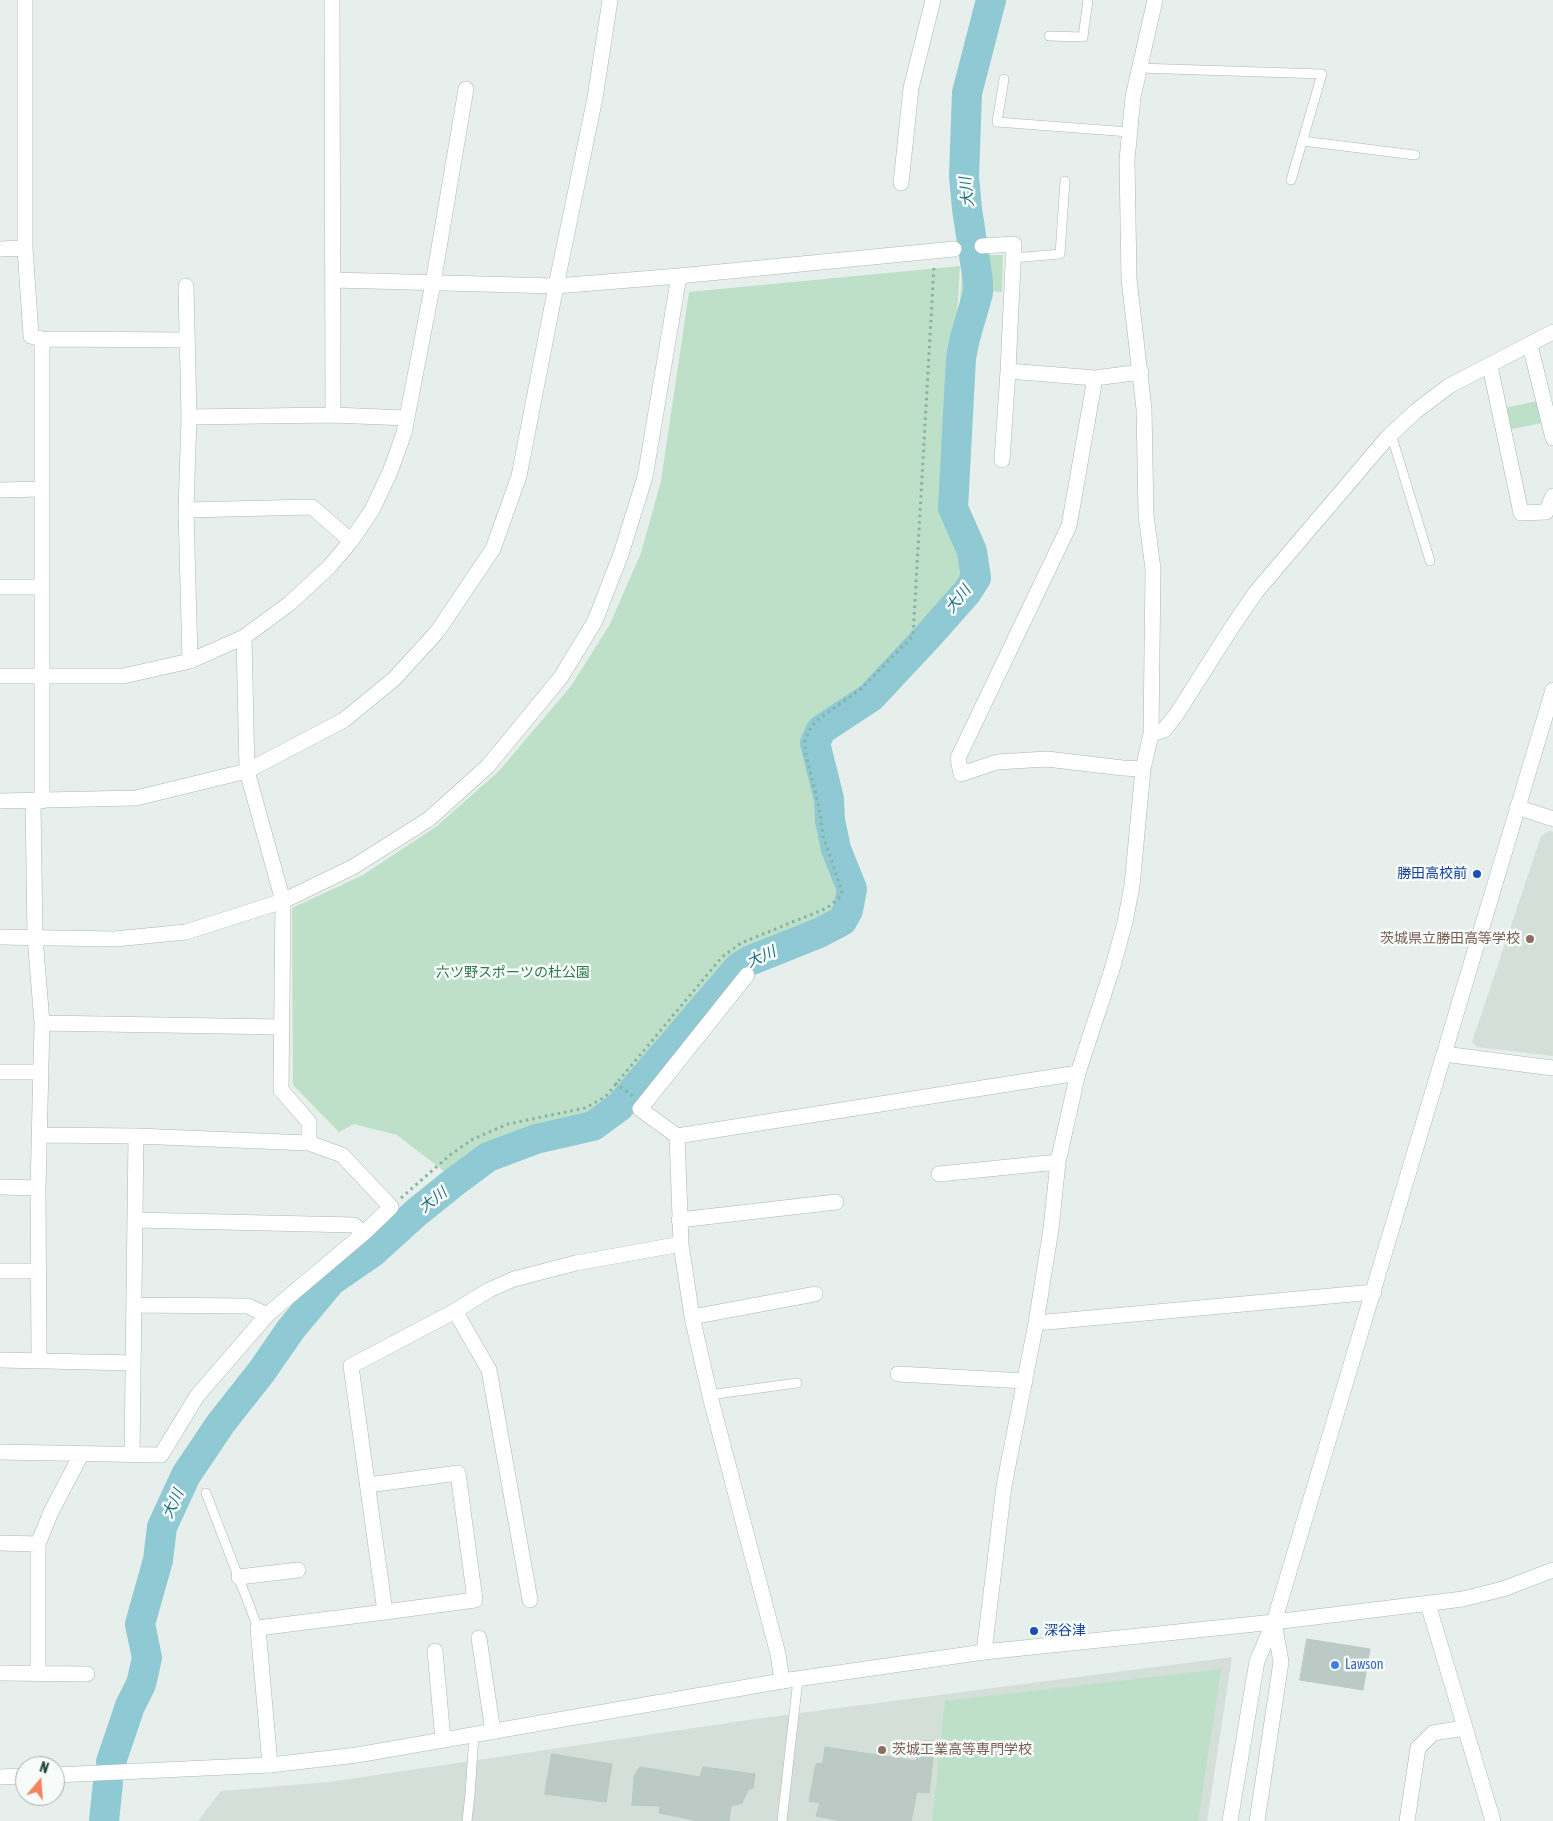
<!DOCTYPE html>
<html>
<head>
<meta charset="utf-8">
<style>
  body { margin:0 }
  #map { position:relative; width:1553px; height:1821px; overflow:hidden; background:#e6efeb; font-family:"Asap Condensed",sans-serif }
  canvas { display:block }
  .north { position:absolute; left:15px; top:1756px; width:50px; height:50px; box-sizing:border-box; background:#f7fbf9; border:1px solid #a3b1ad; border-radius:50%; rotate:18deg; font-size:14px; font-weight:700; line-height:20px; text-align:center; color:#24423a }
  .north::after { content:''; display:block; margin:auto; width:18px; height:22px; background:#f4845f; clip-path:polygon(50% 0,100% 100%,50% 72%,0 100%) }
</style>
</head>
<body>
<div id="map">
<canvas width="1553" height="1821"></canvas>
<div class="north">N</div>
</div>
<script>
const ctx = document.querySelector('canvas').getContext('2d');
ctx.lineJoin = 'round';
function paint(path, color) { ctx.fillStyle = color; ctx.fill(path, 'evenodd'); }
function strokePath(path, color, width, dash) { ctx.strokeStyle = color; ctx.lineWidth = width; ctx.lineCap = dash ? 'butt' : 'round'; ctx.setLineDash(dash || []); ctx.stroke(path); }
function label(font, color, halo, rows, align = 'center') {
  ctx.font = font + ' "Asap Condensed","Noto Sans JP",sans-serif'; ctx.lineWidth = 5; ctx.setLineDash([]); ctx.textBaseline = 'middle'; ctx.strokeStyle = halo; ctx.fillStyle = color; for (const [text, x, y, turn = 0] of rows) {
    ctx.save(); ctx.translate(x, y); ctx.rotate((+turn || 0) * Math.PI / 180); ctx.textAlign = isNaN(turn) ? turn : align; if (halo) ctx.strokeText(text, 0, 0); ctx.fillText(text, 0, 0); ctx.restore();
  }
}
paint(new Path2D(`
  M1549,831L1553,832V1056L1477,1047L1472,1042L1541,836Z
  M1232,1657L1207,1821H198L221,1791L329,1782L762,1718Z`), '#d4dfda');
paint(new Path2D(`
  M963,255H1003L1002,292L972,290L960,302Z
  M960,266L946,507L968,564L967,581L957,597L919,639L878,683L824,722L812,736L811,750L822,795L830,842L848,892L846,908L839,919L737,964L706,999L618,1103L591,1122L534,1136L486,1156L453,1178L397,1135L354,1124L339,1132L293,1085L292,908L363,875L437,826L499,771L571,686L609,626L641,553L661,481L689,292Z
  M1538,401L1542,423L1508,430L1504,408Z
  M1221,1669L1198,1821H932L945,1701Z`), '#bfe0c8');
strokePath(new Path2D(`
  M111,1762L130,1706L141,1684L147,1658L140,1624L158,1560L162,1527L186,1475L221,1423L262,1371L291,1329L331,1281L373,1252L417,1212L453,1183L488,1157L536,1139L593,1126L619,1107L739,967L749,961L819,933L842,921L848,910L852,889L836,849L830,820L829,799L815,743L821,730L871,697L929,635L967,592L976,578L972,551L953,508L961,358L965,338L978,293V281L967,209L964,176L967,93L991,0
  M104,1821L108,1783`), '#8ec9d4', 30);
const building = new Path2D(`
  M1307,1639L1370,1649L1363,1690L1300,1680Z
  M935,1741L929,1793L917,1792L911,1821H842L816,1816L820,1803L809,1801L816,1764L823,1763L825,1747L916,1761L920,1742Z
  M552,1754L612,1764L606,1802L545,1794Z
  M640,1767L700,1777L703,1767L755,1774L753,1788L748,1790L742,1803L731,1806L729,1821H699L659,1813L660,1806L632,1805L634,1777Z`);
paint(building, '#bbcac4');
strokePath(building, '#b8c9c2', 1);
const lane = new Path2D(`
  M1049,36L1083,37L1088,0
  M1139,68L1322,74L1291,180
  M1004,79L997,122L1129,132
  M1303,141L1415,155
  M1013,258L1060,254L1065,181
  M1391,434L1430,561
  M709,1395L797,1383
  M206,1493L258,1628
  M467,1821L470,1794L474,1735
  M782,1821L798,1679`);
const street = new Path2D(`
  M25,0V248L31,336L42,339L187,340
  M332,0L333,415
  M901,183L911,88L933,0
  M982,246L1014,244L1008,371L1095,378L1141,372
  M0,249L25,248
  M334,280L556,286L679,276L954,249
  M186,286L189,417L186,510L312,507L351,541
  M1530,345L1553,438
  M1490,366L1521,513L1546,512L1553,496
  M1095,378L1069,526L958,758L961,774L997,762L1047,759L1123,768L1143,769
  M189,417L333,415L407,418
  M1002,460L1008,371
  M0,490L41,489
  M186,510L190,661
  M0,587H41
  M244,637L247,771L283,901L281,1090L309,1122V1143
  M0,676H123L190,661L244,637L289,604L329,567L351,541L372,510L390,472L404,433L433,283L466,89
  M1151,734L1164,730L1176,715L1232,627L1256,592L1387,438L1416,411L1449,386L1553,332
  M33,801L35,937L42,1023L38,1188L39,1360
  M42,801V339
  M1517,807L1553,819
  M0,937L115,939L186,932L283,901L353,867L429,819L488,766L561,677L595,621L621,554L645,477L679,276
  M42,1023L282,1027
  M1444,1054L1553,1068
  M0,1072H41
  M677,1136L640,1109L747,975
  M939,1174L1058,1162
  M0,1187L38,1188
  M135,1220L354,1225L364,1233
  M679,1220L836,1202
  M0,1271H38
  M134,1305L248,1306L267,1315
  M692,1317L815,1294
  M1036,1323L1374,1292
  M0,1360L133,1363
  M898,1374L1025,1381
  M0,1452L161,1455L197,1396L267,1315L364,1233L391,1207L342,1155L309,1143L136,1136L40,1135
  M132,1454L136,1136
  M368,1485L458,1473L475,1600L385,1612
  M0,1543L38,1544
  M239,1577L298,1570
  M530,1600L489,1370L455,1311L489,1290L514,1279L576,1263L681,1244
  M1428,1604L1493,1821
  M479,1638L493,1732
  M435,1651L443,1740
  M984,1652L1004,1486L1036,1323L1051,1229L1058,1162L1078,1073L1113,966L1125,922L1132,886L1143,769L1151,734L1153,569L1146,515L1144,409L1129,279L1127,160L1133,97L1155,0
  M0,1673L87,1674
  M38,1673V1544L51,1512L82,1453
  M782,1681L778,1654L711,1400L692,1317L681,1244L677,1136L1078,1073
  M270,1765L258,1628L385,1612L351,1366L455,1311
  M1407,1821L1418,1748L1433,1733L1464,1728`);
const secondary = new Path2D(`
  M0,801L136,798L247,771L344,720L394,679L437,632L493,549L519,476L556,286L595,98L610,0
  M55,1775L270,1765L357,1755L782,1681L984,1652L1274,1622L1463,1599L1503,1589L1553,1570
  M0,1777L25,1776
  M1230,1821L1257,1661L1274,1622L1553,690
  M1257,1821L1281,1662L1274,1622`);
strokePath(lane, '#a8b8b2', 10);
strokePath(street, '#a8b8b2', 16);
strokePath(secondary, '#a4bbb3', 16);
strokePath(new Path2D(`
  M615,1083L633,1096
  M401,1198L450,1155L473,1139L508,1124L585,1108L605,1097L722,957L741,943L827,908L839,898L842,891L823,836L819,807L806,755L805,741L809,731L816,721L861,689L913,636L934,266`), '#86b3a5', 3, [2.5, 4]);
strokePath(lane, '#fff', 9);
strokePath(street, '#fff', 15);
strokePath(secondary, '#fff', 15);
for (const [x, y, r, color] of [
  [1477,874,5,"#1a4fb4"],
  [1530,939,5,"#8d6e63"],
  [1034,1631,5,"#1a4fb4"],
  [1335,1665,5,"#3f7fe0"],
  [882,1750,5,"#8d6e63"]
]) { const dot = new Path2D(); dot.arc(x, y, r, 0, 2 * Math.PI); ctx.fillStyle = color; ctx.fill(dot); strokePath(dot, '#f7fbf9', 2); }
label('14px', '#164399', '#f7fbf9', [
  ["勝田高校前",1467,874],
  ["深谷津",1044,1631,"left"]
], 'right');
label('14px', '#785e54', '#f7fbf9', [
  ["茨城県立勝田高等学校",1520,939],
  ["茨城工業高等専門学校",892,1750,"left"]
], 'right');
label('14px', '#2d7a4b', '#f7fbf9', [
  ["六ツ野スポーツの杜公園",513,973]
]);
label('14px', '#366cbe', '#f7fbf9', [
  ["Lawson",1345,1665]
], 'left');
label('italic 15px', '#1c6f80', '#f7fbf9', [
  ["大川",967,192,-96],
  ["大川",958,599,-51],
  ["大川",761,957,-24],
  ["大川",433,1200,-38],
  ["大川",173,1504,-65]
]);
</script>
</body>
</html>
